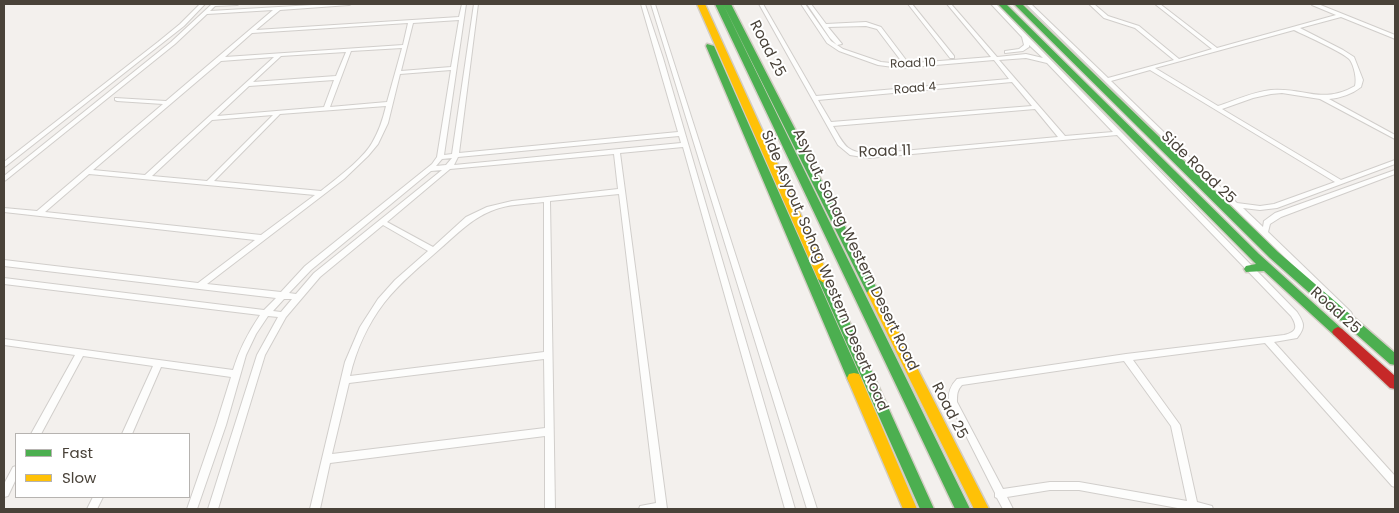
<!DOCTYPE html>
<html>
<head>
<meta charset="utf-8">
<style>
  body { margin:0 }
  #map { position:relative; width:1399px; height:513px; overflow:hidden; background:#f3f0ed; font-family:Poppins,sans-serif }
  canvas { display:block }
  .frame { position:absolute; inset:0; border:5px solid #494239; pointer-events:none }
  .legend { position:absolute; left:15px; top:433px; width:175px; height:65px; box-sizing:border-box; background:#fff; border:1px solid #b6b3b0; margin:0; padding:6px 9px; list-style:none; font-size:15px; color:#494239 }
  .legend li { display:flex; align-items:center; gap:10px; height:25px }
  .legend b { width:25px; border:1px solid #b6b3b0 }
</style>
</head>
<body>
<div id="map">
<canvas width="1399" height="513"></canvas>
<div class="frame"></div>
<ul class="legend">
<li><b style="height:6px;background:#4caf50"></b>Fast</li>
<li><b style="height:6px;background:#ffc107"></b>Slow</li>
</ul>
</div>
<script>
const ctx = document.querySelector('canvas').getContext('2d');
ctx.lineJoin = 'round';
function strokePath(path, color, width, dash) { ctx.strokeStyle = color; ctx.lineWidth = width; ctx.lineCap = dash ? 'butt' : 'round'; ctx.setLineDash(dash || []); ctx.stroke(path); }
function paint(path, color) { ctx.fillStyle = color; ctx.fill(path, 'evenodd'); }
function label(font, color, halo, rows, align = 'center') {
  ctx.font = font + ' Poppins,sans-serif'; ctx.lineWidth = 4; ctx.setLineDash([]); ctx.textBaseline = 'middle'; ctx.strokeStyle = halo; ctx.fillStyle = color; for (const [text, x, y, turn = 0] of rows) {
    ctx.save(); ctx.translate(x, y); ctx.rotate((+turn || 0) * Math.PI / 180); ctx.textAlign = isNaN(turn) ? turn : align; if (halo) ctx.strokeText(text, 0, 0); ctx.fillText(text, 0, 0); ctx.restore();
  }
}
const street = new Path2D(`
  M200,4H205L184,26L6,166L4,167V162L158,42L180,24Z
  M212,4H239L237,5L215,6L210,11L330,4H351L349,5L280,10L256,30L459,17L462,4H466L444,155L452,154L474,4H478L459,153L678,132L641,4H645L663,58L795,509H785L683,147L620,153L667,509H639L640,506L656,503L619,194L550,201L555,509H545V436L330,463L320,509H310L345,362L360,327L378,299L395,280L428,251L383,225L320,277L286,317L265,355L218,509H208L257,355L278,317L268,316L256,334L246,355L226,425L197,509H187L216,425L231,377L161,367L132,434H122L153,366L83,356L41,434H31L75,355L4,345V339L233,370C239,350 248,333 260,315L4,284V278L264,310L276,298L4,266V260L198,283L255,240L4,212V208L37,211L163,104L117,101L115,100V98L166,101L273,10L207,14L175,44L6,180L4,181V176L171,42ZM459,20L451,67L401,71L413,23ZM408,23L403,45L225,57L252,33ZM402,48L387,102L330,107L351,51ZM346,52L336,76L253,82L281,56ZM274,57L145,175L93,170L221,61ZM451,70L437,157L432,164L305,266L281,292L207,284L344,179L368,156L378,144L388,123L400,74ZM334,80L324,107L217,116L249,86ZM386,106C383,119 379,131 372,143C362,160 337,178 321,191L214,181L280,114ZM273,115L207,181L152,176L212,120ZM679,136L681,143L454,165L458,157ZM614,154L618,189L512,201L487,207L466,217L433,247L387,222L450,169ZM452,158L446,165L436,166L442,159ZM442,170L314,273L296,294L289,293L311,270L431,171ZM89,174L315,195L261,235L45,212ZM544,202V352L350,376C356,350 368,324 384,303C400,282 422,265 442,247C457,234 471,219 491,211C507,204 526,204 544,202ZM284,299H292L281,312L273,311ZM544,359L545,428L332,454L349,383Z
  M651,4H655L817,509H807Z
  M759,4H763L816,96L1009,79L994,60L901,68L878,65L839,51L827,43L801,4H805L831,41L837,45L830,38L807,4H811L826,24L866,22L881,27L906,60V62H902L877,29L866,26L828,27L842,44L837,45L843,49L881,62L901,64L991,57L947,4H951L997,57L1026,54L1043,58L1029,45V47L1023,51L1005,53V51L1019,49L1024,45L1022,37L991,4H996L1297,312C1304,323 1306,327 1297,338L1274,342L1395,476V487L1392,486L1265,343L1133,360L1180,425L1197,502L1212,506L1213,509H1183L1079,490H1050L1007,497L1013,509H1003L997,498L995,497V493L949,402C948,393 950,386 957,379L1126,354L1284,335C1297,332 1298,327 1291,316L1117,135L869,158L850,155L838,145ZM1026,58L1047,63L1113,132L1065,136L999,60ZM1012,82L1032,106L831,122L818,100ZM1035,109L1058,137L869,154C845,151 845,146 833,126ZM1124,361L1171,426L1187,501L1079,482H1050L1003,489L957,402C957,395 957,390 962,385Z
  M908,4H912L954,56V58H950Z
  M1026,4H1031L1108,78L1174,60L1135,28L1104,18L1089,4H1094L1108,16L1139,26L1179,59L1212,49L1155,4H1160L1217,48L1336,15L1312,5V4H1318L1395,35V39L1393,38L1341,17L1300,28L1343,50L1354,57L1363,80L1361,87C1352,94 1341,98 1329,99L1395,135V139L1320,99L1282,93L1271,94L1253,98L1222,109L1341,180L1395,160V164L1277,208L1260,210L1243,208L1263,227L1264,221L1275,213L1395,170V174L1281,217L1270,224L1268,232L1351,312L1352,314L1351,316H1345ZM1294,30C1304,35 1345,53 1350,60C1354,66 1357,79 1355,86C1322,105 1304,87 1271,90C1253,92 1236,100 1218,106L1155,68ZM1150,70L1335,182L1274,204L1260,206L1237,203L1111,81Z
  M16,466V479L8,496L4,497V484L13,467Z
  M93,497H103L97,509H87Z`);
const fast = new Path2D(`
  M715,4H723L970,509H955Z
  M723,4H731L879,293L877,296H869L867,293Z
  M998,4H1006L1259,254L1342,329L1344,332L1342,335H1334L1264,271L1246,272L1244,269L1246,266L1256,264Z
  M1014,4H1022L1278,252L1395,353V365L1390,364L1270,258Z
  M707,44L714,46L861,378L859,382L854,383L849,382L847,378L706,46Z
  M824,275L830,279L934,509H920L818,279Z`);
const slow = new Path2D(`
  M697,4H705L830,279L828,282L824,283L818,279Z
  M873,289L877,290L879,293L989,509H974L867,293L869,290Z
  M854,373L859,374L861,378L917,509H903L847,378L849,374Z`);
const jam = new Path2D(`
  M1338,327L1342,329L1395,376V389L1390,388L1334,335L1332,332L1334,329Z`);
strokePath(street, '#d1cecb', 2);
strokePath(fast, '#d2cdc4', 3);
strokePath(slow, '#d2cdc4', 3);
strokePath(jam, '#d2cdc4', 3);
paint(street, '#fdfdfc');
paint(fast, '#4caf50');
paint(slow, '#ffc107');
paint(jam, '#c62828');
label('12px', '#494239', '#fff', [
  ["Road 10",913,64,-2],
  ["Road 4",915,89,-5]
]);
label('15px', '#494239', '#fff', [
  ["Road 25",767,49,63],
  ["Road 11",885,152,-2],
  ["Side Road 25",1198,168,44],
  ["Asyout, Sohag Western Desert Road",855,250,64],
  ["Side Asyout, Sohag Western Desert Road",824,271,67],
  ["Road 25",1335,311,42],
  ["Road 25",949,411,63]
]);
</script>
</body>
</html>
